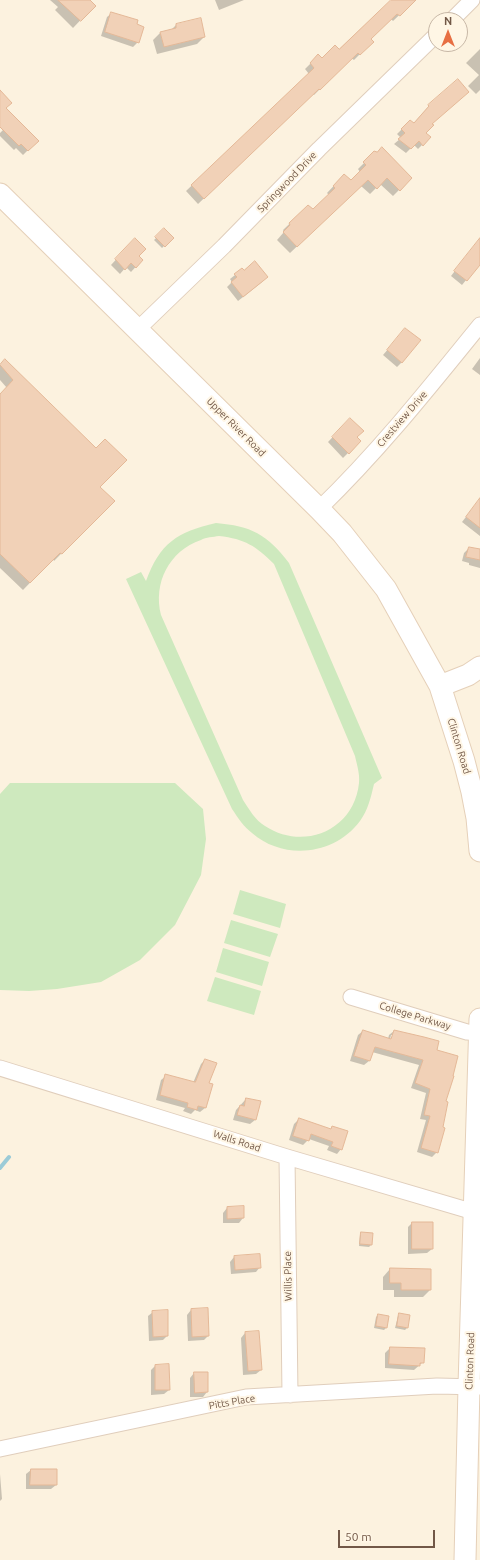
<!DOCTYPE html>
<html>
<head>
<meta charset="utf-8">
<style>
  body { margin:0 }
  #map { position:relative; width:480px; height:1560px; overflow:hidden; background:#fcf2df; font-family:Ubuntu,sans-serif }
  canvas { display:block }
  .north { position:absolute; left:428px; top:12px; width:40px; height:40px; box-sizing:border-box; background:#fff6e5; border:1px solid #c7b7a6; border-radius:50%; rotate:0deg; font-size:11px; font-weight:700; line-height:16px; text-align:center; color:#725847 }
  .north::after { content:''; display:block; margin:auto; width:14px; height:18px; background:#e76f43; clip-path:polygon(50% 0,100% 100%,50% 72%,0 100%) }
  .scale { position:absolute; left:338px; top:1530px; width:97px; height:18px; box-sizing:border-box; border:2px solid #725847; border-top:0; padding-left:5px; font-size:12px; line-height:14px; white-space:nowrap; color:#725847; -webkit-text-stroke:3px #fff6e5; paint-order:stroke }
</style>
</head>
<body>
<div id="map">
<canvas width="480" height="1560"></canvas>
<div class="north">N</div>
<div class="scale">50 m</div>
</div>
<script>
const ctx = document.querySelector('canvas').getContext('2d');
ctx.lineJoin = 'round';
function paint(path, color) { ctx.fillStyle = color; ctx.fill(path, 'evenodd'); }
function strokePath(path, color, width, dash) { ctx.strokeStyle = color; ctx.lineWidth = width; ctx.lineCap = dash ? 'butt' : 'round'; ctx.setLineDash(dash || []); ctx.stroke(path); }
function label(font, color, halo, rows, align = 'center') {
  ctx.font = font + ' Ubuntu,sans-serif'; ctx.lineWidth = 4; ctx.setLineDash([]); ctx.textBaseline = 'middle'; ctx.strokeStyle = halo; ctx.fillStyle = color; for (const [text, x, y, turn = 0] of rows) {
    ctx.save(); ctx.translate(x, y); ctx.rotate((+turn || 0) * Math.PI / 180); ctx.textAlign = isNaN(turn) ? turn : align; if (halo) ctx.strokeText(text, 0, 0); ctx.fillText(text, 0, 0); ctx.restore();
  }
}
paint(new Path2D(`
  M216,523C251,526 267,534 289,563L382,778L374,784C371,797 368,810 360,821C335,855 284,861 252,833C244,827 238,818 232,809L126,579L141,572L146,581C160,543 177,532 216,523ZM219,536C245,539 256,546 274,564L355,756C357,765 360,774 359,783C354,831 303,851 265,826C255,820 249,809 243,800L161,615C153,583 169,551 201,540C206,537 213,537 219,536Z
  M10,783H175L203,809L206,839L201,875L175,925L140,960L101,982L57,989L29,991L0,990V794Z
  M240,890L286,904L280,928L233,914Z
  M231,920L278,934L270,957L224,943Z
  M223,948L269,962L262,986L216,972Z
  M215,977L261,991L254,1015L207,1001Z`), '#cee9be');
paint(new Path2D(`
  M50,0H89L94,6L73,28L55,10L58,7Z
  M215,0H244L219,10Z
  M393,0H415L393,21L391,19L370,39L372,42L354,60L351,58L314,95L313,94L198,204L186,191L309,74L305,69L318,56L322,60L339,50Z
  M112,13L138,42L133,47L101,36L107,17Z
  M176,25L204,37L197,44L157,54L153,40L160,33L171,30Z
  M480,49V90L476,94L468,86L479,75L466,63Z
  M458,81L425,133L422,145L418,149L414,145L406,153L394,144L401,138L397,134L410,121L413,124L429,106Z
  M0,92L5,108L37,141L23,155L16,148L14,150L0,136V133L3,130L0,127Z
  M375,152L411,178L393,196L380,184L370,194L361,186L290,253L277,240L284,232L283,230L308,206L313,211L329,195L327,193L344,175L351,182L360,172L358,169Z
  M164,230L172,238L162,248L154,240Z
  M135,239L138,256L142,260L131,272L126,267L120,274L111,265Z
  M480,247V263L462,285L451,276L472,249Z
  M235,275L262,282L238,301L227,287L232,282L230,279Z
  M401,334L402,362L397,367L383,355Z
  M480,358V375L472,369Z
  M5,360L99,487L113,501L54,561L53,559L23,590L0,568V395L7,388L0,380V365Z
  M350,419L356,437L360,441L343,458L328,442Z
  M476,504L480,507V536L462,522Z
  M469,548L480,550V568L469,565V563L462,561L464,553Z
  M363,1031L388,1039L389,1035L394,1031L436,1051L444,1102L437,1152L432,1157L417,1152L426,1120L420,1119L426,1093L411,1088L419,1065L372,1052L369,1061L364,1065L350,1061L358,1035ZM391,1035H393L389,1044Z
  M205,1060L208,1084L212,1085L205,1108L200,1112L195,1110L191,1114L183,1111L185,1108L156,1100L161,1080L166,1076L193,1083L201,1064Z
  M246,1099L255,1120L250,1124L233,1120L236,1110Z
  M299,1119L330,1130L332,1127L341,1149L337,1154L327,1150L329,1146L309,1139L303,1145L289,1140L294,1124Z
  M227,1208L243,1218L239,1223H223V1213Z
  M412,1223L432,1249L427,1253L408,1254V1227Z
  M362,1233L371,1245L369,1247L359,1246L360,1235Z
  M234,1257L260,1267L256,1272L231,1274L230,1262Z
  M390,1269L430,1290L423,1297H394V1290H383V1277Z
  M191,1310L208,1336L204,1340L188,1341L187,1315Z
  M153,1312L167,1336L163,1340L149,1341L148,1316Z
  M400,1314L407,1328L405,1330L395,1328L398,1316Z
  M378,1315L386,1328L384,1330L374,1328L376,1317Z
  M245,1333L261,1370L256,1374L243,1375L241,1338Z
  M390,1348L423,1362L414,1370L385,1368V1353Z
  M155,1366L169,1390L164,1394L151,1395V1370Z
  M194,1373L207,1392L203,1397H190V1378Z
  M31,1470L56,1485L51,1489H26V1474Z
  M0,1474L2,1499L0,1501Z`), '#0003');
strokePath(new Path2D(`
  M0,1168L9,1157`), '#9bcbd7', 4);
const building = new Path2D(`
  M58,0H90L96,6L81,21Z
  M391,0H416L400,16L397,14L371,39L374,42L360,55L358,53L320,90L319,89L204,199L191,185L314,68L310,63L318,54L322,58L335,45L339,49Z
  M111,12L138,20L137,24L144,27L139,43L105,32Z
  M201,18L205,37L164,47L160,32L176,28V24Z
  M458,79L469,92L432,124L434,125L426,133L431,137L423,146L419,141L411,149L398,139L405,133L401,129L410,120L414,123L429,106L428,105Z
  M0,90L12,103L6,108L39,141L28,151L21,144L19,146L0,127Z
  M382,147L412,178L400,191L387,178L377,189L368,180L297,247L283,232L290,225L289,223L308,205L313,209L335,188L333,186L344,174L351,180L366,165L363,162L374,151L377,152Z
  M164,228L174,238L165,247L155,237Z
  M135,238L146,249L139,256L143,260L136,268L131,263L125,270L115,259Z
  M480,238V265L467,281L454,271Z
  M255,261L268,277L243,297L231,282L237,277L234,274L242,268L244,270Z
  M405,328L421,340L402,363L387,350Z
  M5,359L96,448L105,439L127,460L100,487L115,501L62,554L60,553L30,583L0,554V394L13,380L0,365Z
  M350,418L364,431L357,437L361,441L349,454L332,437Z
  M480,498V528L466,517Z
  M469,547L480,549V560L466,557Z
  M363,1030L391,1039L394,1030L424,1037L439,1041L437,1050L458,1056L453,1076H454L446,1101L448,1102L443,1127L445,1128L438,1153L421,1148L430,1116L424,1115L430,1089L415,1083L423,1060L375,1047L370,1061L354,1056Z
  M205,1059L217,1063L209,1083L213,1084L206,1108L198,1106L197,1110L187,1107L188,1103L160,1095L165,1074L195,1082Z
  M246,1098L261,1101L256,1120L237,1115L240,1105L244,1106Z
  M299,1118L331,1129L332,1126L348,1131L342,1150L331,1146L333,1142L311,1134L309,1141L293,1136Z
  M244,1206V1218L227,1219V1207Z
  M412,1222H433V1249H412Z
  M361,1232L373,1233L372,1245L360,1244Z
  M260,1254L261,1268L235,1270L234,1256Z
  M390,1268L431,1269V1290H401V1283H390Z
  M208,1308L209,1336L192,1337L191,1309Z
  M168,1310V1336L153,1337L152,1311Z
  M399,1313L410,1315L408,1328L397,1326Z
  M378,1314L389,1316L387,1328L376,1326Z
  M259,1331L262,1370L248,1371L245,1332Z
  M390,1347L425,1348L424,1363H420V1366L389,1364Z
  M169,1364L170,1390H155V1365Z
  M194,1372H208V1392L195,1393Z
  M31,1469H57V1485H30Z`);
paint(building, '#f1d1b7');
strokePath(building, '#e4b897', 1);
const street = new Path2D(`
  M452,20L472,0
  M138,329L224,246L319,149L436,35
  M319,509C378,452 429,388 480,325
  M351,997L467,1032L480,1033
  M0,1068L287,1157L474,1212
  M287,1157L290,1395
  M0,1449L246,1397L437,1386L480,1387`);
const secondary = new Path2D(`
  M0,194L319,509L342,533L386,589L440,686L464,761L472,792L477,818L480,851
  M440,686L468,675L480,667
  M465,1560L469,1386L480,1019`);
strokePath(street, '#e0cebc', 17);
strokePath(secondary, '#e5d0b9', 23);
strokePath(street, '#fff', 15);
strokePath(secondary, '#fff', 21);
label('10px', '#725847', '#fff6e5', [
  ["Springwood Drive",287,182,-46],
  ["Crestview Drive",402,419,-49],
  ["Upper River Road",236,427,45],
  ["Clinton Road",459,746,73],
  ["College Parkway",415,1016,17],
  ["Walls Road",237,1141,18],
  ["Willis Place",288,1276,-91],
  ["Clinton Road",470,1361,-88],
  ["Pitts Place",232,1402,-10]
]);
</script>
</body>
</html>
